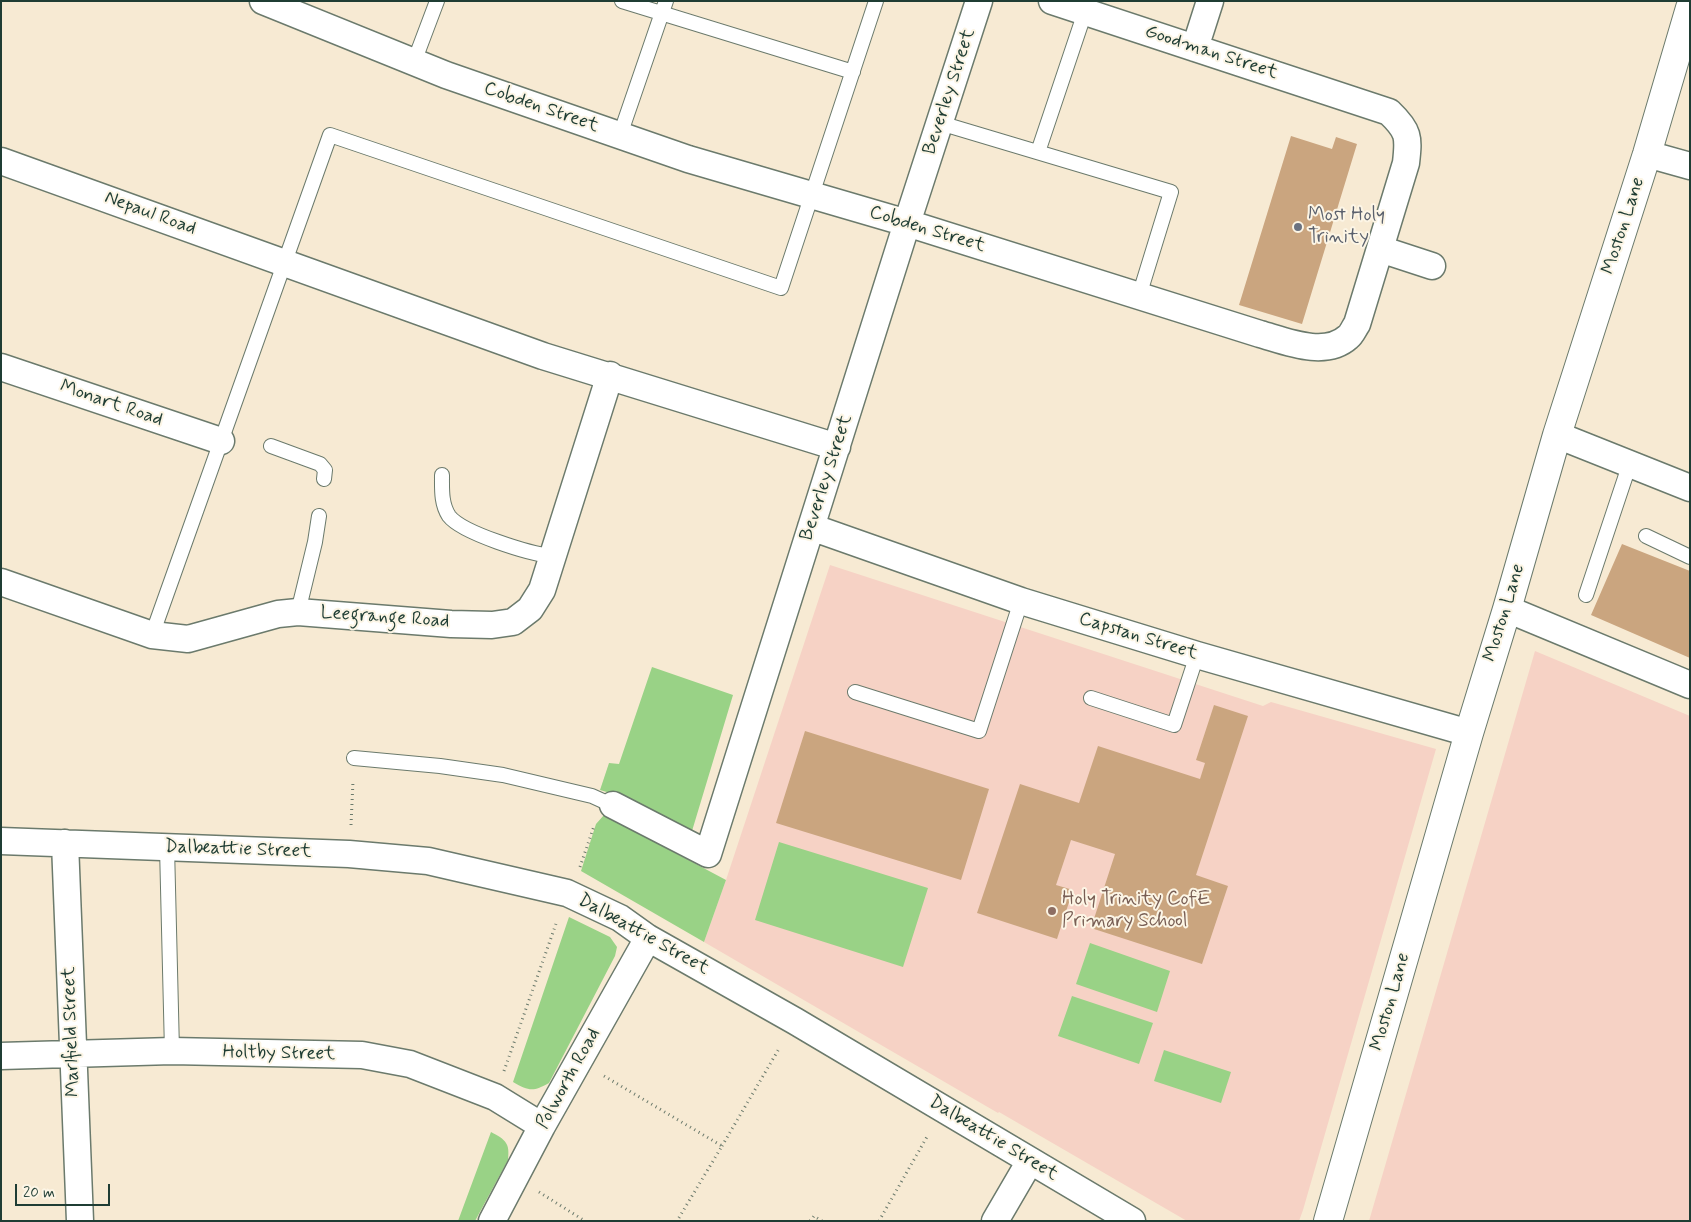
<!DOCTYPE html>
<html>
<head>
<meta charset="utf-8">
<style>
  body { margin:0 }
  #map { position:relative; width:1691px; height:1222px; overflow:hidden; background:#f7ead3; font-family:Mynerve,sans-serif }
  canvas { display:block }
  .frame { position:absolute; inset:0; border:2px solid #1f3d34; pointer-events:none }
  .scale { position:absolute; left:15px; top:1184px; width:95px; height:22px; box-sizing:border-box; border:2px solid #1f3d34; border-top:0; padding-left:6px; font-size:15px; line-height:18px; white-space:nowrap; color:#1f3d34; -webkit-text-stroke:4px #fcf5e5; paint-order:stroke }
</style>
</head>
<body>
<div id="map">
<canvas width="1691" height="1222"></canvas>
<div class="frame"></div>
<div class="scale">20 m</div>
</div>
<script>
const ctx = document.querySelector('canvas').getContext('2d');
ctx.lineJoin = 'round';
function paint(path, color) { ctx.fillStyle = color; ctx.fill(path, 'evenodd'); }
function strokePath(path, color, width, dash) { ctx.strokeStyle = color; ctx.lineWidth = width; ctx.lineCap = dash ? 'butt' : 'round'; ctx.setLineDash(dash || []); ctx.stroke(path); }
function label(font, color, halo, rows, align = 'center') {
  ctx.font = font + ' Mynerve,sans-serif'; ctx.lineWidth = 4; ctx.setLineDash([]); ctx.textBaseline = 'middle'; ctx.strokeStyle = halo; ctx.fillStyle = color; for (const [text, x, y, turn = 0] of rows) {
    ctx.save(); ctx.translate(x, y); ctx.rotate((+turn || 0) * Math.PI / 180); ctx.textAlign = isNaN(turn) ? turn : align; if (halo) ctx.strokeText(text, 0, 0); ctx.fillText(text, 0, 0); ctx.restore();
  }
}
paint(new Path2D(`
  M830,565L1263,706L1271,702L1436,749L1303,1210L1299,1221H1187L999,1112L998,1113L704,942L726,880Z
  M1535,651L1690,716V1221H1369Z`), '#f6d2c5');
paint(new Path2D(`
  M652,667L733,695L692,831L610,793L600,790L609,763L619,764Z
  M604,815L726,880L704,942L581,871L596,824Z
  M779,842L928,888L903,967L755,920Z
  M569,917L610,937L617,947L615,956L549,1083C533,1092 529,1091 513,1082Z
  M1090,943L1170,971L1157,1012L1076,984Z
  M1072,996L1153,1023L1139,1064L1058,1036Z
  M1164,1050L1231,1072L1221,1103L1154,1081Z
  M491,1132C506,1140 510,1143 508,1160L475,1221H458Z`), '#99d286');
paint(new Path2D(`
  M1291,136L1332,149L1336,137L1357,144L1302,324L1239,305Z
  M1622,544L1690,571V658L1591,615Z
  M1214,705L1248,716L1196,875L1228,886L1202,964L1091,928L1115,854L1071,840L1056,885L1073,890L1057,939L977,913L1020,784L1079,803L1098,746L1200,779L1205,763L1196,760Z
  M805,731L989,789L961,880L776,823Z`), '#caa57f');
const lane = new Path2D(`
  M622,1L853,72
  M414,62L437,1
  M940,123L1171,192L1139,296
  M620,135L666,1
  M1038,152L1085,12
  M271,446L320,464L325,470L324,479
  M442,475C442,489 441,504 449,516C462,533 530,554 552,556
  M1646,536L1690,557
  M1586,595L1630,463
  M298,612L315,542L319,516
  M152,635L330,135L781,288L876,1
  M855,692L979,731L1021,601
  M1091,698L1174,725L1197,655
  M354,758L440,766L503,775L592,796L603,801
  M167,847L172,1051`);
const street = new Path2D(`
  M263,1L446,75L688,159L907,223L1260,334C1285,341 1325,358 1348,337C1352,334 1354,328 1357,324L1406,163C1409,137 1409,131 1389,112L1052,1
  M1195,48L1210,1
  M1647,154L1690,166
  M1,161L543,356L837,447
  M1380,249L1432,266
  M1,367L221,441
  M1557,435L1690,488
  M811,527L1021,601L1197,655L1469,733
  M1,582L152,635L188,639L278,614L298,612L451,624L492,625L513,622L530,609L542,590L610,375
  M1507,609L1690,685
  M613,805L708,854L907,223L979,1
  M1,841L349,854L428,861L567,893L620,918L648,938L795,1021L1132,1221
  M65,843L80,1221
  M1,1056L172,1051L362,1055L410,1064L495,1097L542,1126
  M492,1221L542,1126L648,938
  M995,1221L1030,1161`);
const secondary = new Path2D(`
  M1328,1221L1469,733L1507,609L1557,435L1647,154L1690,8`);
strokePath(lane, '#6b7a6c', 16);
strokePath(street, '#6b7a6c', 29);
strokePath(secondary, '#6b7a6c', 30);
strokePath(new Path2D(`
  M351,825L353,781
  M580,867L594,826
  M504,1071L557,921
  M604,1076L722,1146L677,1221
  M722,1146L780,1047
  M539,1192L585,1221
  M810,1221L814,1216L822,1221
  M879,1221L928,1135`), '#6b7a6c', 3, [1, 4]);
strokePath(lane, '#fff', 14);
strokePath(street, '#fff', 26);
strokePath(secondary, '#fff', 28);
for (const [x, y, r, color] of [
  [1298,227,5,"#6b7280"],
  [1052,911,5,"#8d6e63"]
]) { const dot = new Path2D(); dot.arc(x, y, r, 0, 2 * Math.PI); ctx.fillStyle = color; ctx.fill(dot); strokePath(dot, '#fcf5e5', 2); }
label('19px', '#1f3d34', '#fcf5e5', [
  ["Goodman Street",1211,53,18],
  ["Beverley Street",950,92,-72],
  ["Cobden Street",541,108,19],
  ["Nepaul Road",150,214,20],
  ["Moston Lane",1624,226,-72],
  ["Cobden Street",927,230,17],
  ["Monart Road",111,404,19],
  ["Beverley Street",827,478,-72],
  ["Moston Lane",1505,613,-73],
  ["Leegrange Road",385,618,4],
  ["Capstan Street",1138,637,17],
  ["Dalbeattie Street",238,850,2],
  ["Dalbeattie Street",643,935,29],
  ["Moston Lane",1391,1002,-74],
  ["Marlfield Street",72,1032,-92],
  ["Holtby Street",279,1054,1],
  ["Polworth Road",569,1079,-61],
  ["Dalbeattie Street",993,1139,31]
]);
label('19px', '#5b616d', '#fcf5e5', [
  ["Most Holy",1308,216],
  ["Trinity",1308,238]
], 'left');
label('19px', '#785e54', '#fcf5e5', [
  ["Holy Trinity CofE",1062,900],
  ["Primary School",1062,922]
], 'left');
</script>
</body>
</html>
